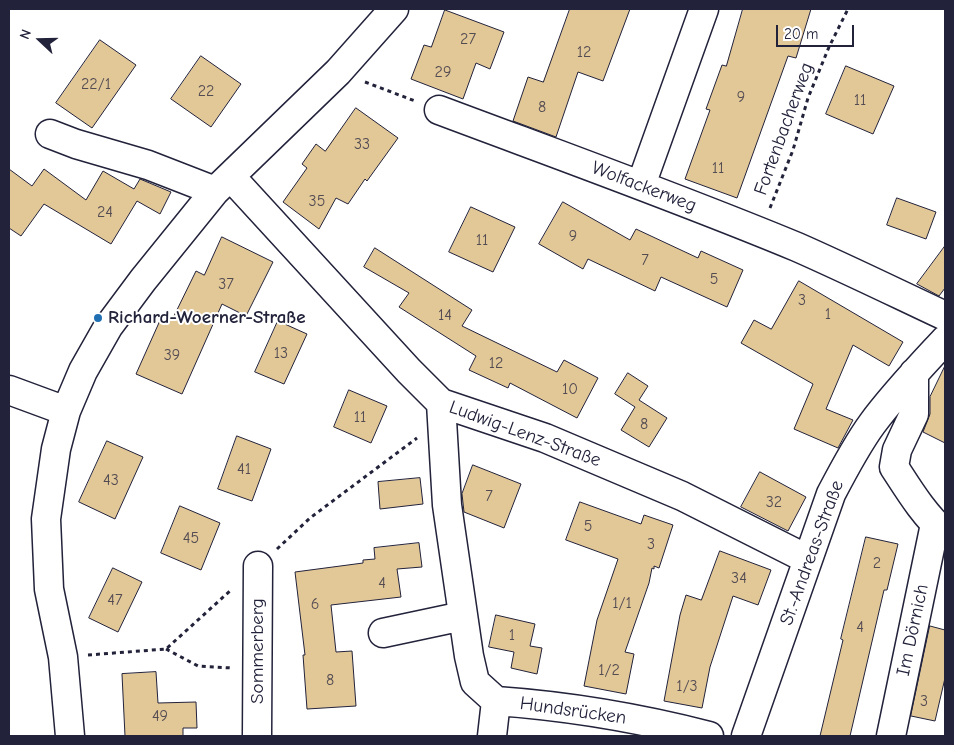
<!DOCTYPE html>
<html>
<head>
<meta charset="utf-8">
<style>
  body { margin:0 }
  #map { position:relative; width:954px; height:745px; overflow:hidden; background:#fff; font-family:"Comic Neue",sans-serif }
  canvas { display:block }
  .frame { position:absolute; inset:0; border:10px solid #22223b; pointer-events:none }
  .north { position:absolute; left:15px; top:15px; width:50px; height:50px; -webkit-text-stroke:4px #fff; paint-order:stroke; rotate:291deg; font-size:14px; font-weight:700; line-height:20px; text-align:center; color:#22223b }
  .north::after { content:''; display:block; margin:auto; width:18px; height:22px; background:#22223b; clip-path:polygon(50% 0,100% 100%,50% 72%,0 100%) }
  .scale { position:absolute; left:776px; top:25px; width:78px; height:22px; box-sizing:border-box; border:2px solid #22223b; border-top:0; padding-left:6px; font-size:15px; line-height:18px; white-space:nowrap; color:#22223b; -webkit-text-stroke:4px #fff; paint-order:stroke }
</style>
</head>
<body>
<div id="map">
<canvas width="954" height="745"></canvas>
<div class="frame"></div>
<div class="north">N</div>
<div class="scale">20 m</div>
</div>
<script>
const ctx = document.querySelector('canvas').getContext('2d');
ctx.lineJoin = 'round';
function paint(path, color) { ctx.fillStyle = color; ctx.fill(path, 'evenodd'); }
function strokePath(path, color, width, dash) { ctx.strokeStyle = color; ctx.lineWidth = width; ctx.lineCap = dash ? 'butt' : 'round'; ctx.setLineDash(dash || []); ctx.stroke(path); }
function label(font, color, halo, rows, align = 'center') {
  ctx.font = font + ' "Comic Neue",sans-serif'; ctx.lineWidth = 4; ctx.setLineDash([]); ctx.textBaseline = 'middle'; ctx.strokeStyle = halo; ctx.fillStyle = color; for (const [text, x, y, turn = 0] of rows) {
    ctx.save(); ctx.translate(x, y); ctx.rotate((+turn || 0) * Math.PI / 180); ctx.textAlign = isNaN(turn) ? turn : align; if (halo) ctx.strokeText(text, 0, 0); ctx.fillText(text, 0, 0); ctx.restore();
  }
}
const building = new Path2D(`
  M570,9H630L603,81L578,72L556,137L513,121L528,77L543,82Z
  M743,9H811L796,58L788,56L737,198L685,179L710,110L706,109L722,65L726,66Z
  M445,10L504,32L490,69L476,63L463,99L411,79L424,45L431,47Z
  M100,40L136,65L92,128L56,103Z
  M201,56L241,84L211,127L171,99Z
  M846,66L894,86L873,134L826,114Z
  M356,108L398,138L367,181L365,179L348,204L336,198L319,229L283,202L307,168L302,164L316,144L325,151Z
  M9,169L32,186L44,169L86,200L103,171L134,189L140,179L171,192L160,214L137,201L111,244L44,204L21,236L9,228Z
  M897,198L936,212L926,239L887,225Z
  M563,202L630,240L636,229L698,258L701,251L743,270L727,307L661,277L655,291L588,259L583,269L539,244Z
  M471,207L515,227L493,272L449,252Z
  M222,237L273,262L246,316L222,304L182,394L136,374L162,316L172,320L196,271L204,275Z
  M945,246V288L939,296L917,284Z
  M375,248L472,310L462,326L557,372L564,360L598,378L577,418L510,383L508,388L469,370L476,356L399,307L409,293L364,267Z
  M799,281L903,342L889,366L853,345L826,409L853,420L838,448L794,429L813,384L741,343L754,320L771,329Z
  M278,321L307,334L284,384L255,372Z
  M945,366V443L923,432L930,414V397Z
  M628,373L648,386L639,400L667,418L649,447L621,430L635,407L615,394Z
  M349,390L387,406L371,443L334,427Z
  M237,436L271,449L252,501L218,489Z
  M107,441L143,457L115,519L79,502Z
  M473,465L521,484L504,528L464,512L462,494Z
  M760,472L806,497L788,531L741,507Z
  M420,478L423,504L380,509L378,482Z
  M580,502L641,524L644,515L673,525L659,568L654,566V569L652,568L649,583L625,652L634,654L626,694L584,686L597,620L618,559L566,540Z
  M180,506L220,523L201,570L161,553Z
  M866,537L898,544L887,590H884L850,736H820L843,640L841,639Z
  M419,543L422,567L397,569L401,597L331,605L336,652L352,651L356,706L307,709L303,655H305L295,572L363,563V560L375,559L374,548Z
  M720,551L771,570L758,605L733,596L710,667L702,708L664,701L680,615L686,595L701,600Z
  M113,568L142,582L118,632L89,618Z
  M496,615L535,624L530,646L542,648L537,674L511,668L514,652L489,647Z
  M930,626L945,630V678L935,721L911,716Z
  M156,672L158,703L196,702L197,728H183V736H125L122,674Z`);
paint(building, '#e2c797');
strokePath(building, '#22223b', 1);
const minor = new Path2D(`
  M439,110C559,155 679,198 797,247C847,269 896,293 945,316
  M50,134L76,144L148,165L215,191
  M231,177L409,371L441,403L545,438L682,496L807,559
  M641,185L704,9
  M914,373V414L897,450L894,467C909,490 924,515 945,533
  M9,390L66,411
  M441,403L447,505L469,656L475,682L496,701L492,736
  M383,633L463,616
  M496,701C567,706 639,718 709,736
  M70,736L63,657L49,589L46,519L56,449L66,411L83,371L108,327L143,280L215,191L338,72L394,9
  M257,736L258,566
  M746,736L831,494C843,471 856,446 872,424C894,394 920,367 945,340
  M891,736L935,524`);
strokePath(minor, '#22223b', 31);
strokePath(new Path2D(`
  M365,82L415,101
  M770,208L793,150L808,98L829,47L848,9
  M277,549L310,518L417,438
  M166,649L198,666L232,668
  M88,655L166,649L231,590`), '#22223b', 3, [4, 4]);
strokePath(minor, '#fff', 28);
for (const [x, y, r, color] of [
  [98,318,5,"#1f6fb2"]
]) { const dot = new Path2D(); dot.arc(x, y, r, 0, 2 * Math.PI); ctx.fillStyle = color; ctx.fill(dot); strokePath(dot, '#fff', 2); }
label('16px', '#524b52', null, [
  ["27",468,39],
  ["12",584,52],
  ["29",443,72],
  ["22/1",96,84],
  ["22",206,91],
  ["9",741,97],
  ["11",860,100],
  ["8",542,107],
  ["33",362,144],
  ["11",718,168],
  ["35",317,201],
  ["24",105,212],
  ["9",573,236],
  ["11",482,240],
  ["7",645,260],
  ["5",714,279],
  ["37",226,284],
  ["3",802,300],
  ["1",828,314],
  ["14",445,315],
  ["13",281,353],
  ["39",172,355],
  ["12",496,363],
  ["10",570,389],
  ["11",360,417],
  ["8",644,424],
  ["41",244,469],
  ["43",111,480],
  ["7",489,496],
  ["32",774,502],
  ["5",588,526],
  ["45",191,538],
  ["3",651,544],
  ["2",877,563],
  ["34",739,578],
  ["4",382,583],
  ["47",115,600],
  ["1/1",622,603],
  ["6",315,604],
  ["4",860,627],
  ["1",512,635],
  ["1/2",609,670],
  ["8",330,680],
  ["1/3",687,686],
  ["3",924,701],
  ["49",160,716]
]);
label('19px', '#22223b', '#fff', [
  ["Fortenbacherweg",784,129,-70],
  ["Wolfackerweg",644,187,21],
  ["Ludwig-Lenz-Straße",525,434,20],
  ["St.-Andreas-Straße",812,553,-70],
  ["Im Dörnich",913,630,-78],
  ["Sommerberg",258,651,-90],
  ["Hundsrücken",573,711,8]
]);
label('bold 19px', '#22223b', '#fff', [
  ["Richard-Woerner-Straße",108,318]
], 'left');
</script>
</body>
</html>
